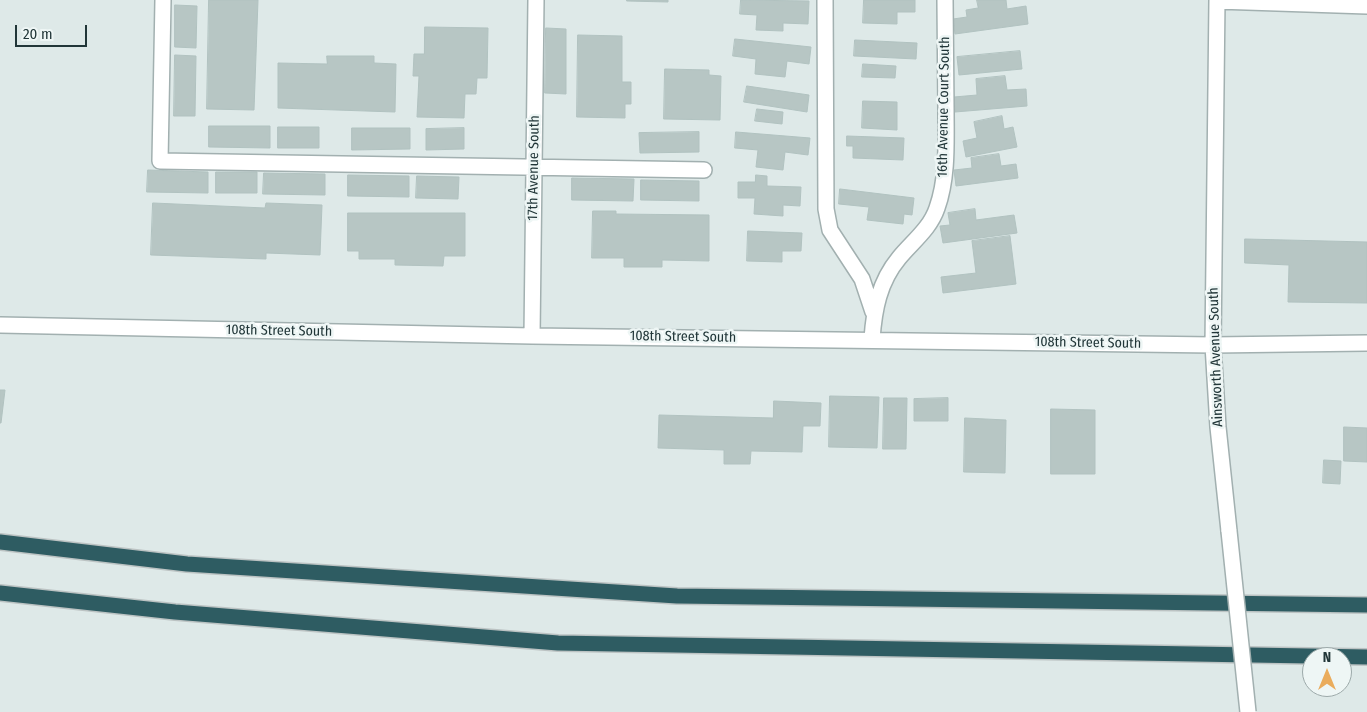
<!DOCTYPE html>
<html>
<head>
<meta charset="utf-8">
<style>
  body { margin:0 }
  #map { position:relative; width:1367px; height:712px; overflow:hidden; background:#dee9e8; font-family:"Fira Sans Condensed",sans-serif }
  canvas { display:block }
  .north { position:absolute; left:1302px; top:647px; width:50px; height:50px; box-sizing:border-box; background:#eef6f5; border:1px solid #9ca9a9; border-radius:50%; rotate:0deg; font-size:14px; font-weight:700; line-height:20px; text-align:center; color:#213638 }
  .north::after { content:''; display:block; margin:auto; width:18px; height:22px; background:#eaac5c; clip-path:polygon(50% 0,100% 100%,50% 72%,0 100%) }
  .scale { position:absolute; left:15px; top:25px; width:72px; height:22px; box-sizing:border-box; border:2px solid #213638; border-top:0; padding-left:6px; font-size:15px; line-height:18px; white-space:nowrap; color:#213638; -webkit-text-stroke:4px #eef6f5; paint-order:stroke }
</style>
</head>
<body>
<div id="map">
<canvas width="1367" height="712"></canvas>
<div class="north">N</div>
<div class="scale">20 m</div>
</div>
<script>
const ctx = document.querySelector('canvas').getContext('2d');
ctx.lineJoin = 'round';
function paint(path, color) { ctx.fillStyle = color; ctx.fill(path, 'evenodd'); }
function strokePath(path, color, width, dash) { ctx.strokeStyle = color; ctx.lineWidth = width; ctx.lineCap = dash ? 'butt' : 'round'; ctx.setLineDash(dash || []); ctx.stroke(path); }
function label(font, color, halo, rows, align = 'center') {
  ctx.font = font + ' "Fira Sans Condensed",sans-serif'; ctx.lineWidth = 5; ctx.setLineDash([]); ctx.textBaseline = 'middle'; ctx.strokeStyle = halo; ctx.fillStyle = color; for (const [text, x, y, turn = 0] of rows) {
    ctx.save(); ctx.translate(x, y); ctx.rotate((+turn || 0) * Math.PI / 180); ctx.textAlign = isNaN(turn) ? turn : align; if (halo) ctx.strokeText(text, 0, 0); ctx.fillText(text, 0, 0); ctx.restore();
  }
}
const building = new Path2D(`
  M209,0H258L254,110L207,109Z
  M627,0H668V2L627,1Z
  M741,0L809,1L808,24L783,23V31L756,30L757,15L740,14Z
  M864,0H915V12H897V24L863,23Z
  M977,0H1006L1007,9L1026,6L1028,24L955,34L953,19L967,17L966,10L978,8Z
  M175,5L197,6L196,48L175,47Z
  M425,27L488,28L487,78H477L476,94H465L464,118L417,117L419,76H413L414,54H424Z
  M546,28L566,29V94L545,93Z
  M578,35L622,36V82H631V104H625V118L577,117Z
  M735,39L811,47L809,64L787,61L785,77L755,74L756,59L733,56Z
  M855,40L917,43L916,59L854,56Z
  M1020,51L1022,69L959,75L957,57Z
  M175,55L196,56L195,116H174Z
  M327,56H374V63L396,64L395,112L278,108V63L327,64Z
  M863,64L896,66L895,78L862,77Z
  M665,69L709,70V75L721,76L720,120L664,119Z
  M1005,76L1007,90L1026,89L1027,106L955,112L954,97L977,95L976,79Z
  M747,86L809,95L807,112L744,102Z
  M863,101L897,102V130L862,128Z
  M757,109L783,112L782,124L755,121Z
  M1002,116L1004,129L1013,127L1017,147L966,157L963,141L977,138L974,122Z
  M209,126H270V148L209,147Z
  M278,127H319V148H278Z
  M352,128H410V149L352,150Z
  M464,128V149L426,150V129Z
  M699,132V152L640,153L639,133Z
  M736,132L810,138L808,155L785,152L783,170L756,167L758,150L735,148Z
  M847,136L904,138L903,160L853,158V146H847Z
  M999,154L1001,166L1016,164L1018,178L956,186L954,170L972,168L971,158Z
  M148,170L208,172V193L147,192Z
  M216,172H257V193H216Z
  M264,173L325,174V195L263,194Z
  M348,175L409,176V197L348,196Z
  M756,175L767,176V186L801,187L800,206L783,205V216L754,214L755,198H738V182H755Z
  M417,176L459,177L458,199L416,198Z
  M572,178L634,179L633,201L572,200Z
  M641,180L699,181V201L641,200Z
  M840,189L914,198L912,215L904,214L903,224L867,220L869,207L839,204Z
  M153,203L265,208L266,203L322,205L320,255L266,253V259L151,255Z
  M975,209L976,220L1014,215L1017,233L943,243L940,226L950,225L948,213Z
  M593,211H616V214L709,215V261L662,260V267H624V258H592Z
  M348,213H465V256H444L443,266L395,265V259H359V251H348Z
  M748,231L802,233L801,251H782V262L747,261Z
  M1010,236L1016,284L943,293L941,277L976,273L972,241Z
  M1245,239L1367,242V303L1288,302L1289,265L1245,263Z
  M0,390H5L1,423H0Z
  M830,396L879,397L877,448L829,447Z
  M884,398H907L906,449H883Z
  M948,398V421H914V399Z
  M774,401L821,403L820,426H803L802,452L751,451L750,464H724V450L658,448L659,415L773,418Z
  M1051,409L1095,410V474H1051Z
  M965,418L1006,420L1005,473L964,472Z
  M1344,427L1367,428V462L1344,461Z
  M1324,460L1341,461L1340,484L1323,483Z`);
paint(building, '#b7c6c4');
strokePath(building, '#b1c2c0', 1);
const minor = new Path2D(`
  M163,0L160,161L704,170
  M825,0L826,209L830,230L862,279L873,312
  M1217,0L1213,345L1218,427L1229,531
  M1217,1L1367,6
  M0,325L532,336L1213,345L1367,343
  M532,336L536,0
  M872,339C874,310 879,282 899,258C912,242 930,229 937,208C948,177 946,142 946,110C946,73 945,37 945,0`);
const highway = new Path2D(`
  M0,542L187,564L677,596L1367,605
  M0,593L175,612L558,643L1367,657`);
strokePath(minor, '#a2b0b0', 18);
strokePath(highway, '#bcc3c3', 18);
strokePath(minor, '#fff', 15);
strokePath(highway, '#2e5c62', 15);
const minorBridge = new Path2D(`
  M1229,531L1248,712`);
strokePath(minorBridge, '#a2b0b0', 18, []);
strokePath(minorBridge, '#fff', 15);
label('14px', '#213638', '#eef6f5', [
  ["16th Avenue Court South",944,107,-89],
  ["17th Avenue South",534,168,-89],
  ["108th Street South",279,331,1],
  ["108th Street South",683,337,1],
  ["108th Street South",1088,343,1],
  ["Ainsworth Avenue South",1216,357,-92]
]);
</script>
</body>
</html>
